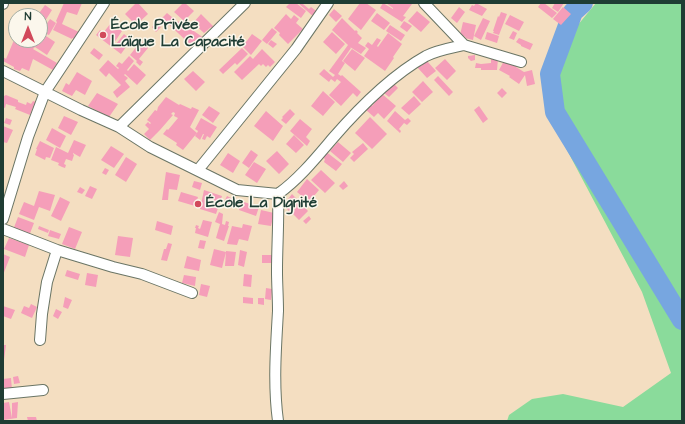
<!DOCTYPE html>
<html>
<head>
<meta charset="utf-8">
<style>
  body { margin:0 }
  #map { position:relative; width:685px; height:424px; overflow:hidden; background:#f4dec1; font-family:"Architects Daughter",sans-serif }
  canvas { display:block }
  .frame { position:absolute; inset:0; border:4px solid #1f3d34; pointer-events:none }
  .north { position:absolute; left:8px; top:8px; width:40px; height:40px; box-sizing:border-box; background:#fbf7ec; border:1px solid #a3ada2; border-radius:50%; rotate:0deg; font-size:11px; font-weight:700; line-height:16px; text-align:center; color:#1f3d34 }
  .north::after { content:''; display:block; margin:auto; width:14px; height:18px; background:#d1495b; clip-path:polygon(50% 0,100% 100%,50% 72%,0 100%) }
</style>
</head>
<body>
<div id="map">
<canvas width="685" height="424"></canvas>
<div class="frame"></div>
<div class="north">N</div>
</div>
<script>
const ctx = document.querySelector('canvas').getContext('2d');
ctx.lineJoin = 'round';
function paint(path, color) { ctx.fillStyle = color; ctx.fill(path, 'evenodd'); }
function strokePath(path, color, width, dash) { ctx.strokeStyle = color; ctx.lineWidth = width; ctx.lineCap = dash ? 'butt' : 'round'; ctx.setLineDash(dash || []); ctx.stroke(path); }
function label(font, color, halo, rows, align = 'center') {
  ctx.font = font + ' "Architects Daughter",sans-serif'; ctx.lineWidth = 3; ctx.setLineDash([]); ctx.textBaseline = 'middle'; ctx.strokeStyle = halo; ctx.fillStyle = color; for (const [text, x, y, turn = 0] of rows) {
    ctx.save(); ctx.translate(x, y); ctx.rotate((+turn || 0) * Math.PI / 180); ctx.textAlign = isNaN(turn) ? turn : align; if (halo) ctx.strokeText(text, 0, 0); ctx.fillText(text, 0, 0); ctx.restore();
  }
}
paint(new Path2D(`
  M596,3H682V421H507L509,415L532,399L563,394L623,407L671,373L642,292L549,116L558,49Z`), '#8adb9b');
strokePath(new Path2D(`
  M583,3L573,12L550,74L555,112L682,320`), '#77a6e0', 20);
paint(new Path2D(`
  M64,3H82L77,15L67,12L62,24L79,32L75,39L72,38V39L53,30L57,22L56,21Z
  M136,3H138L148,14L136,25L125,14Z
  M183,3H185L194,11L184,21L174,12Z
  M290,3H296L306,11L301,18L286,7Z
  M298,3H304L303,4L309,9L311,7L319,13L315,18Z
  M360,3H366L376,10L361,30L348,19Z
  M383,3L393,9V8L386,3H411L412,4L403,16L406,17L402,22L380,8Z
  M476,3L487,9L482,16L469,10L472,5L474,6Z
  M541,3H544L557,13L552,18L538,7Z
  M555,3H564L558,12L552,8Z
  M45,5L52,10L40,29V16H37Z
  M459,7L465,12L457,23L451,18Z
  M563,7L571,14L561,25L553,19Z
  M334,9L342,16L336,22L329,15Z
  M417,11L430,22L421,32L408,21Z
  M501,12L507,14L499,35L493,33L494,31H493L498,16L499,17Z
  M167,13L178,22L179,21L204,38L195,49L162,18Z
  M377,13L390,23L384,30L371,21Z
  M201,14L214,27L212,29L211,27L204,33L193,23Z
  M286,14L291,19L294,15L299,19L296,23L303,29L288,44L279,35L280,33L274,28Z
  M510,15L524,22L519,31L505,24Z
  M342,18L355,31L356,30L358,32L357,33L362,38L358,43L366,48L361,54L350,47L351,48L342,61L345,63L338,74L341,76L342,75L361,92L357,97L353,93L341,106L329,95L341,82L337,79L335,82L331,79L329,82L319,74L324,69L333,77L335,75L329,71L348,45L332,30Z
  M483,18L490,21L481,40L474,36Z
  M50,19L56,23L49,35L44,33L43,34L55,42L47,55L35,47L33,49L57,63L53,70L33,59L29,71L22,68L20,71L14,69V67L3,61V57L6,59L14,40L29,47L33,40H40V31L41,32Z
  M404,21L412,26L407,32L400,27Z
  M463,22L476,25L473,40L465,38L466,37L460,35Z
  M16,23V37L11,35Z
  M111,23L122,31L114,43L116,44L124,34L131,40L121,54L96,35L100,30L103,33Z
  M156,23L161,27L156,32L152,27Z
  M390,25L405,35L401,41L386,31Z
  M272,28L277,32L267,44L262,40Z
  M513,31L517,33L514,40L509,38Z
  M332,32L345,44L336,54L323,42Z
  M487,32L499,36L497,43L485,39Z
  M388,33L402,44L393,57L394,58L385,71L364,56L369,49L365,46L368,42L372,45L377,38L381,40L377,46L378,47Z
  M252,34L262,41L251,55L238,42L242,38L246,42Z
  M519,38L533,44L530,50L521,46V45L516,42Z
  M271,40L277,44L273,48L268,44Z
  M141,41L148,48L139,59L143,62L140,66L136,62L137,61L130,55Z
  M94,48L103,55L99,60L90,53Z
  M242,48L248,54L237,65L235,63L223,74L219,70Z
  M262,49L275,62L270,67L268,65L266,67L263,64L261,66L259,64L242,80L234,72L250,56L253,59Z
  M352,49L365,58L355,71L343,61Z
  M475,55V60L471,61L468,58V56Z
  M129,56L134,61L127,70L128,71L134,64L146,75L137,85L125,74L124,75L128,78L125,81L130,87L117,98L113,92L121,85L109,73L106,77L99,70L108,60L118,69L119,68L116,66L119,62L122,64Z
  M491,58L498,59L497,70H481V68H475L476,63L481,64L491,63Z
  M445,59L456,71L447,80L435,68Z
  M505,59L516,65V67L524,72L532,70L535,84L527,86L525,75L519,84L509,77L510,76L499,70Z
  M427,61L436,71L427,78L417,67L420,65L421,66Z
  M193,71L205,82L196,91L184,79Z
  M77,72L92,81L85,95L76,90L72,96L62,91L66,83L69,85Z
  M438,76L453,92L449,96L434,80Z
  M423,81L433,92L422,102L412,92Z
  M394,84L398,88L389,97L384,93Z
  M502,88L507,93L502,98L497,93Z
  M323,91L335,102L323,116L311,106Z
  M97,93L118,104L109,117L88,106Z
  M381,93L396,106L384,119L378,113L374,117L366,110L371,105L372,106L378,99L377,98Z
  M6,95L18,100V102L26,105L27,102L31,104L33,101L36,102L35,105H34L30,115L15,109L16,107L6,104L5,108L3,107V99L4,96Z
  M414,96L421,104L409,115L401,108Z
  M166,97L179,105L180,104L191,109L192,107L199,110L190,127L197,133L198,131L195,129L201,118L217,127L210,138L207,136L205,140L202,139L204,134H203L200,140L195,136L197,133L183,150L176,145L177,143L163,134L167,129L168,130L178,118L174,116L175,113L173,112L171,114L173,115L160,130L150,140L144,134L149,129L145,125L148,122L150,124L151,123L147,120L155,110L157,111L158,107Z
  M209,106L220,113L213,123L202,115Z
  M479,106L488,119L483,123L474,110Z
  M290,109L295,114L286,124L281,120L283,118L282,117Z
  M266,111L283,126L273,141L254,126Z
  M395,111L405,120L408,118L411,121L407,125L404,123L399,129L401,131L400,133L387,121Z
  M64,116L78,122L71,135L58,128Z
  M370,117L387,134L372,149L355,133Z
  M6,118L12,120L10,125L4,123Z
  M300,119L312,129L306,137L310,141L307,146L290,131Z
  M3,126L13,130L7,143L3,142Z
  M52,128L66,136L60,148L46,140Z
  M294,135L304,145L296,153L286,144Z
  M74,140L86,145L80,157L73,153V154L74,155L72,161L66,159L64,164L66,165L65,168L62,167L58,165L59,163L51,160L56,147L68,153Z
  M40,141L54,148L50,158L46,157L45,160L35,155L37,149H36Z
  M338,142L351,153L343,162L330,151Z
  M363,143L368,149L354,162L350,158L354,154L352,152Z
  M111,146L124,154L114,168L101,160Z
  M251,150L258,155L249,168L242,163Z
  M277,151L289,164L279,174L266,161Z
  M325,151L342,164L336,171L324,162L325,159L321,156Z
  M228,153L240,161L233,173L220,165Z
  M126,157L137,164L126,182L115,175Z
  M254,162L266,169L257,183L245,175Z
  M105,168L109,170L106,175L102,173Z
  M321,170L335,183L325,193L311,180Z
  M166,172L180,175L177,190L169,189L168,200H162Z
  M307,179L319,190L309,202L297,192Z
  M194,181L202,183L200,190L192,187Z
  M344,181L348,186L343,190L339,186Z
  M90,186L97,189L92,199L85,196Z
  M80,187L85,190L82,194L77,192Z
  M204,190L222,196L216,214L200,209Z
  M39,191L55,195L50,211L39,207L34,220L19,214L24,202L34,206Z
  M181,192L198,197L195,206L178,201Z
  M292,194L308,211L299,220L289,210V211L286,208L291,202L288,199Z
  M227,196L237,201L233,208L223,204Z
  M60,197L70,202L61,221L51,216Z
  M241,201L259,207L256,216L239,210Z
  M261,210L274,213L271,226L258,224Z
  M219,212L223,214L222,224L225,225L226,221L229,222L228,226H229L224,241L216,238L220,224L215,222Z
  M309,216L311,219L306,224L303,221Z
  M18,217L34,223L29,236L13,230Z
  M203,220L212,222L208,237L195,233L196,228H195L196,225L199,226L198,228L200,229Z
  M157,221L173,226L171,235L155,230Z
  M243,224L252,226L248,241L239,239L237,245L227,244L232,226L242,228Z
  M39,226L49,230L48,233L38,229Z
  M69,227L82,232L75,249L62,244Z
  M50,230L61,234L59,239L48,236Z
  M118,236L133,238L130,257L115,255Z
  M9,238L29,245L25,257L4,249Z
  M200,240L206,241L204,249L198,248Z
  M168,243L172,244L167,261L161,260L164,249H166Z
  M214,249L226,252V251L236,252L234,266H225L226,252L222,268L210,265Z
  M240,250L247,252L244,267L238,265Z
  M3,254L10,257L3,275Z
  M262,255H273V263H262Z
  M187,256L201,260L199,271L184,268Z
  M67,270L80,274L78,280L65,276Z
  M87,273L98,275L96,287L85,285Z
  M244,274L252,275L251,287L243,286Z
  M184,275L196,277L195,286L182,283Z
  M201,284L210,286L207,297L199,295Z
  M266,288L272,289L271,300L265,299Z
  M65,297L72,300L68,309L63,307Z
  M243,297L253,298V304L243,303Z
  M258,298H264V305L258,304Z
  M31,304L37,307L32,318L21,313L24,306L29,308Z
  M3,306L15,310L11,319L3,316Z
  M56,309L62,312L58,319L53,316Z
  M3,345H6L4,360H3Z
  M18,376L20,383L14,384L13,377Z
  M11,378L12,390L3,391V379Z
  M9,402L12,418V403L18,402L17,418L3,420V403Z
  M27,417H36L37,421H28Z`), '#f59eb9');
const street = new Path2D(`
  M424,3L464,45L521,62
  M3,4V3
  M3,71L81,110L119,127L150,147L237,190L278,194C299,179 316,158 333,138C359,108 392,75 426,56C438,50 451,48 464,45
  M119,127L245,3
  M198,170L296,49L328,3
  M3,219L28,137L45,92L104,3
  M3,229L57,250L113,267L142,274L192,293
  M40,340L42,314L47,282L57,250
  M3,394L43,390
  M278,421C273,384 276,347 278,311C278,297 277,284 277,271C277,245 279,220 278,194`);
strokePath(street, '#6a7565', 12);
strokePath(street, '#fff', 10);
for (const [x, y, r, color] of [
  [103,35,4,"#d1495b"],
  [198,204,4,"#d1495b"]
]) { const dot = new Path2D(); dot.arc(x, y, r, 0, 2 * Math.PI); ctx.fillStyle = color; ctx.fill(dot); strokePath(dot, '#fbf7ec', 1.5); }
label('bold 15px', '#1f3d34', '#fbf7ec', [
  ["École Privée",111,26],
  ["Laïque La Capacité",111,43],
  ["École La Dignité",206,204]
], 'left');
</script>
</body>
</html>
